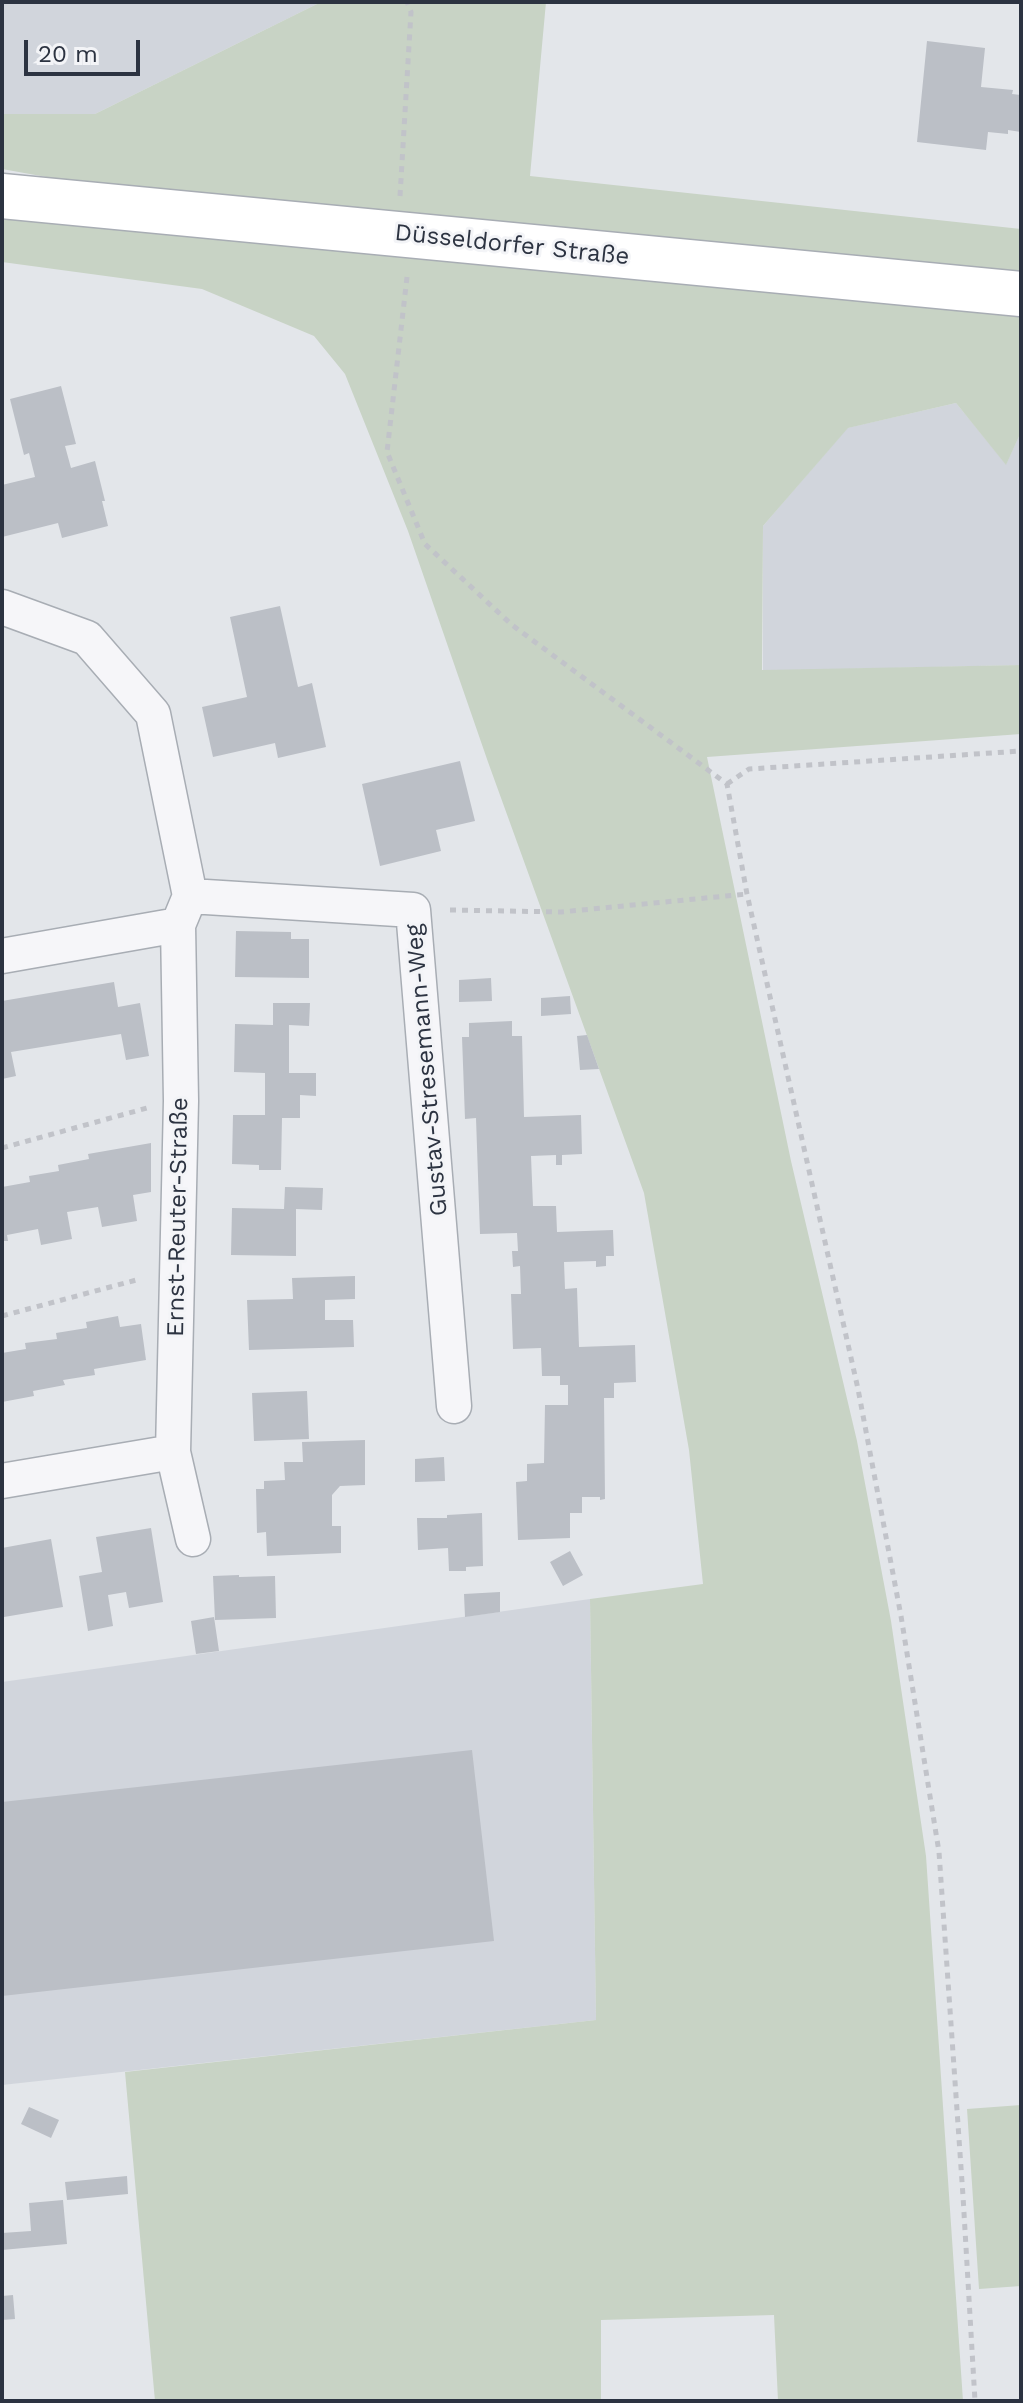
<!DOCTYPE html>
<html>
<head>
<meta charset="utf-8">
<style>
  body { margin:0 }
  #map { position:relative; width:1023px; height:2403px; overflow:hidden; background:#e3e6ea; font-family:"Work Sans",sans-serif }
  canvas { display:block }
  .frame { position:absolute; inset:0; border:4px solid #2c3341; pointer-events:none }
  .scale { position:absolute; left:24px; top:40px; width:116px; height:36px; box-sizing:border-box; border:4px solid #2c3341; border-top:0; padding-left:10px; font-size:24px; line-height:28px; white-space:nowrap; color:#2c3341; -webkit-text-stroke:6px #f3f4f7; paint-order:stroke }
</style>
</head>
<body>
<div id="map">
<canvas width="1023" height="2403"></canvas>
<div class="frame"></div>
<div class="scale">20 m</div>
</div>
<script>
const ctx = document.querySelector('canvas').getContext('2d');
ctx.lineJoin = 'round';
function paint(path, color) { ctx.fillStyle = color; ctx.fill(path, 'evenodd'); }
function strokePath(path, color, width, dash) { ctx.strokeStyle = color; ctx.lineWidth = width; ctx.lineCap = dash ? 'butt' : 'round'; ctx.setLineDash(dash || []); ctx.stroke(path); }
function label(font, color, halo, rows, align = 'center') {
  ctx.font = font + ' "Work Sans",sans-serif'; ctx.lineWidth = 6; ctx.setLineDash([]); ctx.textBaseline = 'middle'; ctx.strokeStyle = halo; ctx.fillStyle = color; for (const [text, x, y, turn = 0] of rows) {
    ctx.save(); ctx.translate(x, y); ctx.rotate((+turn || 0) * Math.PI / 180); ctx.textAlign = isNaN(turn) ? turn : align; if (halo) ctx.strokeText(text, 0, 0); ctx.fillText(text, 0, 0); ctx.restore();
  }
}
paint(new Path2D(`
  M2,2H321L95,114H2Z
  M956,403L1006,464L1021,432V665L763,671V526L847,428Z
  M590,1599L596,2020L2,2085V1682Z`), '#d1d5dc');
paint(new Path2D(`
  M321,2H546L530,176L1021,229V273L91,185L2,169V114H95Z
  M2,217L1021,313V432L1006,465L956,403L848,428L763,526L762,670L1021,665V734L707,757L791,1161L857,1441L891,1621L926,1856L963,2401H778L774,2315L601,2320V2401H155L125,2072L596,2020L590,1599L703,1584L689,1450L644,1193L488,762L408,531L345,374L314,336L202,289L2,262Z
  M1021,2105V2286L979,2289L967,2109Z`), '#c8d3c5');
paint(new Path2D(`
  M927,41L985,48L981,87L1013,90L1012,94L1021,95V132L1008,130V134L988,132L986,150L917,142Z
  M61,386L76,444L65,446L71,468L95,461L105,501H102L108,526L62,538L58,523L2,537V485L35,477L29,453L24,455L10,399Z
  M280,606L298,687L312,683L326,747L278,758L275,743L213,757L202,707L247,697L230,617Z
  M460,761L475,821L436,830L441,851L380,866L362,784Z
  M236,931L291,932V939H309V978L235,977Z
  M491,978L492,1001L459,1002V980Z
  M114,982L118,1007L140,1003L149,1056L126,1060L121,1034L11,1052L16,1076L2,1079V1001Z
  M570,996L571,1014L541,1016V998Z
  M273,1003H310L309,1026L289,1025V1073H316V1096L300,1095V1118H282L281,1170H259V1165L232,1164L233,1115H265V1073L234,1072L235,1024L273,1025Z
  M512,1021V1036H522L524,1117L581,1115L582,1154L562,1155V1165H556V1155L531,1156L533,1206H556L557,1232L613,1230L614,1256H606V1266L596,1267V1261L564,1262L565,1289L577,1288L579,1347L635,1345L636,1382L614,1383V1398H604L605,1499L600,1500V1497H582V1513H570V1538L518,1540L516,1482L527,1481V1464L544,1463L545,1405H568V1385H560V1376H542L541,1348L513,1349L511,1294H521L520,1266L513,1267L512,1251H518L517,1233L480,1234L476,1118L465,1119L462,1037H469V1023Z
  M587,1035L599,1069L580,1070L577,1036Z
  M151,1143V1192L133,1195L137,1221L102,1227L98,1207L67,1212L72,1239L41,1245L38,1229L7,1235L8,1241H2V1187L30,1182L29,1176L59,1171L58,1165L89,1159L88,1154Z
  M285,1187L323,1188L322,1210L296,1209V1256L231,1255L232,1208L284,1209Z
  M355,1276V1299L325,1300V1320H353L354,1347L249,1350L247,1300L293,1299L292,1278Z
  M118,1316L120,1327L141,1324L146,1360L94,1369L95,1375L63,1380L65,1385L33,1391L34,1396L2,1402V1353L26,1349L25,1343L57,1339L56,1333L87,1328L86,1322Z
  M307,1391L309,1439L254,1441L252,1393Z
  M365,1440V1485L340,1486L332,1495V1526H341V1553L267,1556L266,1532L257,1533L256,1489H264V1481L285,1480L284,1462H303L302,1442Z
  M444,1457L445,1481L415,1482V1459Z
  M482,1513L483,1566L466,1567V1571H449L448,1548L418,1550L417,1518H447V1515Z
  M151,1528L163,1602L129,1608L126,1592L108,1595L113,1626L88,1631L79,1576L102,1572L96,1537Z
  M51,1539L63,1607L4,1617V1610L2,1611V1548Z
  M570,1551L583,1575L563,1586L550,1562Z
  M239,1575V1577L275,1576L276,1618L215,1620L213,1576Z
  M500,1592V1612L465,1617L464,1594Z
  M214,1617L219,1651L196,1654L191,1621Z
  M472,1750L494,1941L2,1996V1802Z
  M29,2107L59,2120L51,2138L21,2124Z
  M127,2176L128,2194L67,2200L65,2182Z
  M63,2200L67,2244L2,2250V2233L31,2231L29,2203Z
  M13,2295L15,2319L2,2320V2296Z`), '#bbbfc6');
const minor = new Path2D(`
  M2,607L87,638L153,714L190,896
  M190,896L413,910L454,1406
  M190,896L178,925L181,1101L173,1452L193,1539
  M2,956L178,925
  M2,1481L173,1452`);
const secondary = new Path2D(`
  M2,196L1021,294`);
strokePath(minor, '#a8adb4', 37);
strokePath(secondary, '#a8adb4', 47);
strokePath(new Path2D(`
  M400,196L411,12L407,2
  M407,277L387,452L425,544L512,625L727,784L747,894L858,1389L901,1616L939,1852L963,2196L975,2401
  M727,784L749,769L1021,751
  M450,910L561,912L747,894
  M2,1148L147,1108
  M2,1316L140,1279`), '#c1c3c9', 5, [6, 6]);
strokePath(minor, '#f6f6f9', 34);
strokePath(secondary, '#fff', 44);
label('24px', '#2c3341', '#f3f4f7', [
  ["Düsseldorfer Straße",512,245,6],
  ["Gustav-Stresemann-Weg",427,1070,-95],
  ["Ernst-Reuter-Straße",178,1217,-89]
]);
</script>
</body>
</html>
